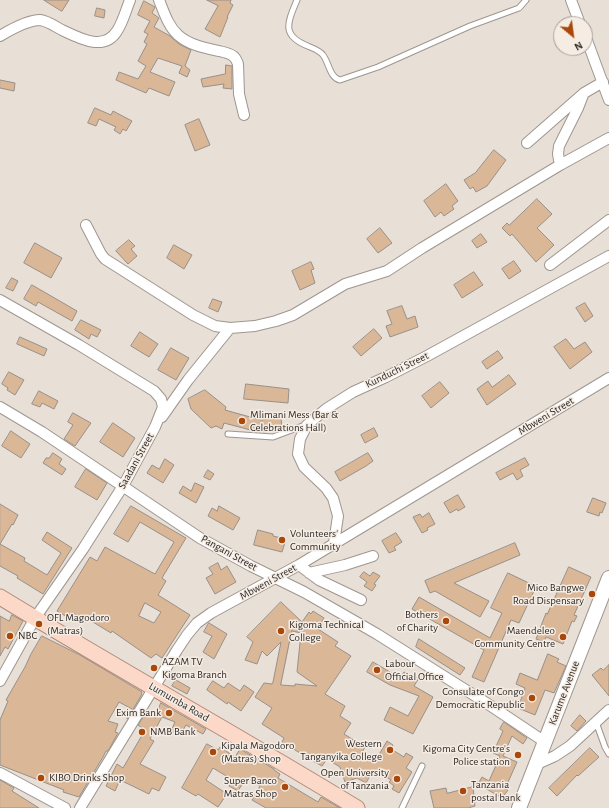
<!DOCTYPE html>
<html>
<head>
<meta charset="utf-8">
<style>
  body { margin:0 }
  #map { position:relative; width:609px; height:808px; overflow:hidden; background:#e8dfd7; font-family:"Alegreya Sans",sans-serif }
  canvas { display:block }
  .north { position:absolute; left:553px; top:16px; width:40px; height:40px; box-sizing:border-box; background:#f5ece4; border:1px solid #a69f99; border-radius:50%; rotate:151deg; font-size:11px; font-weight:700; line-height:16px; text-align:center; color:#2f2b28 }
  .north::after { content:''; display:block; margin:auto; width:14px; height:18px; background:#aa4809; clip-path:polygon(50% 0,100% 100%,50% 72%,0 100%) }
</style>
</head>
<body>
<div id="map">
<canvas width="609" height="808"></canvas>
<div class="north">N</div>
</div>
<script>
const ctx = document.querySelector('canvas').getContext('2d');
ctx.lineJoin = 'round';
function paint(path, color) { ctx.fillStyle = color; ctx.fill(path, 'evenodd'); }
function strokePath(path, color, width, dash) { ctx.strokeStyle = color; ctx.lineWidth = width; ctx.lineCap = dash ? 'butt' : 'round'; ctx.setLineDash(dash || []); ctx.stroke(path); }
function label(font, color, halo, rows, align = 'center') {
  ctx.font = font + ' "Alegreya Sans",sans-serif'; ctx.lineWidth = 3; ctx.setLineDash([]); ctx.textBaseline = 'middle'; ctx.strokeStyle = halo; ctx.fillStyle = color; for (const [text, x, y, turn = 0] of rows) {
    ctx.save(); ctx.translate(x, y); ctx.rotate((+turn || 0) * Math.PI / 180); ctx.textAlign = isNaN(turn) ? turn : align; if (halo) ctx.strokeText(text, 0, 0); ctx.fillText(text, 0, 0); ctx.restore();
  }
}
const building = new Path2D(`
  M44,0H69L62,11Z
  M207,0H231L230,3L233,5L227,17H228L220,37L205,29L218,6Z
  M144,1L155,7L152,13L159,18L154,27L170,36L179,44L191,50L185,66L190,70L187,77L179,73L182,66L158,58L150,72L175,82L169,96L149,88L146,93L116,80L119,72L138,79L146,66L138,61L147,44L144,42L148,34L144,32L150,21L138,15Z
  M97,8L105,10L104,18L95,16Z
  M226,65L232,66V89L223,88L224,84L203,87L201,79L225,74Z
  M0,80L15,83L14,91L0,88Z
  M95,108L111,115L113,111L132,121L126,131L123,129L120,134L114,130L116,127L99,119L96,126L88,123Z
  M199,119L210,145L195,151L185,125Z
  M494,150L506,160L487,186L476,192L473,187L470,189L464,180L475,173Z
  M446,184L458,201L452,206L454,209L444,216L441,212L435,217L424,201Z
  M537,199L552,214L537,228L554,245L536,262L512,234L510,236L502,228L507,223L509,225Z
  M380,228L392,243L378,253L367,239Z
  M481,234L487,242L477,248L472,241Z
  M129,240L135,246L131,249L137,256L128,264L116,251Z
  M35,243L62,258L51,278L24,263Z
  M174,245L192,255L184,269L167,258Z
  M514,261L521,271L509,279L502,269Z
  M311,262L314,269L311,270L315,283L300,290L292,271Z
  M474,272L483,285L462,298L454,285Z
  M12,278L18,281L13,291L6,288Z
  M32,285L77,311L72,321L38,302L36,306L24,299Z
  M213,299L222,302L218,312L209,308Z
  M585,303L593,316L585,322L576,308Z
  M402,306L407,319L415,316L418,327L390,337L386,326L392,324L387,311Z
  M81,320L101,330L97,337L91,334L89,339L75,330Z
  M374,329L382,338L361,356L353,347Z
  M140,332L158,344L149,357L131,346Z
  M20,337L47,349L44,356L17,344Z
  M566,339L574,349L585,342L592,352L570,369L554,347Z
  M171,348L189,358L176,380L158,370Z
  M498,351L503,358L487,369L482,362Z
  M9,372L24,380L15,395L7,390L8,388L2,384Z
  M509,375L516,384L487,405L477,389L488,381L492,387Z
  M440,382L449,393L431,408L422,396Z
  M246,384L289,389L288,403L244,399Z
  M205,390L226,407L225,410L261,420L281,418L282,429L277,431L258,432L224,423L222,429L216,426L211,428L191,409L188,399Z
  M39,391L58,401L54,409L42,403L40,407L32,404Z
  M73,413L91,423L75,446L64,439L73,425L68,422Z
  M113,423L135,438L123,457L100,442Z
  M374,428L378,436L365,443L361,435Z
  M11,431L30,444L21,458L2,446Z
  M53,453L62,459L59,464L66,469L62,475L43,463L46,458H49Z
  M368,453L373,461L366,466L340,481L335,472Z
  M525,458L529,465L520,470L523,476L517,480L513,473L500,480L496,473Z
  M165,459L174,465L163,483L147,473L152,465L159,469Z
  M86,469L107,483L97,500L75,487Z
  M208,470L214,474L210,480L204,477Z
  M195,483L204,487L196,503L179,493L183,486L191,491Z
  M458,495L465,507L458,511L457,509L450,513L444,503Z
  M593,498L606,503L602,513L600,512L599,516L587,512Z
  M0,504L18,515L13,525L12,524L0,544L25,558L24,561L47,575L61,553L42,540L47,532L72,548L43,594L17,578L18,576L0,566Z
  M131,506L186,538L162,578L166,581L158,595L190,615L162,658L156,654L151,658L112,631L111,633L88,619L86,622L72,612L69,618L57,611L90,557L97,561L105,547L155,574L174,542L140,522L128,542L114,534ZM145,603L161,612L154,623L139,616Z
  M219,506L240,518L233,530L208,516L212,508L217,511Z
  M429,513L435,524L427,528L428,530L422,533L413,517L420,514L422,517Z
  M258,530L273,534V536L286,539L282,552L254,545Z
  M396,533L402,542L394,547L396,550L389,553L382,541Z
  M515,543L520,555L454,583L489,601L480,617L435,591L430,593L425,581Z
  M218,563L221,570L227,566L236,582L215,594L206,578L213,574L209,568Z
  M569,567L591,577L574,615L577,616L574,622L572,621L563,644L546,637L544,642L536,639L546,613L547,614Z
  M364,572L370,576L373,572L380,576L374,584L376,585L372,591L364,586L367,582L360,577Z
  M508,573L533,585V588L535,589L519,623L511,620L484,682L472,677L484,650L412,609L419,597L490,638L502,613L491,608Z
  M281,602L302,622L309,612L311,614L313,611L324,618L318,629L338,642L335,646L351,656L325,694L345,706L340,716L351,723L344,734L365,747L361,754L374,763L387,741L393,745L391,749L404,757L406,753L413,757L406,768L412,772L399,793L392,789L394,786L389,782L391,780L377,771L375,774L372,772L366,783L357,778L345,782L340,767L327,759L322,766L313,761L282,742L284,738L262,724L272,708L255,697L264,683L272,684L273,682L281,642L267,656L262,651L257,664L245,660L253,642L247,637ZM292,631L301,633L297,672L317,686L295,684V686L281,685Z
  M12,615L23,621L8,649L5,647L0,656V616L9,621Z
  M209,623L227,634L214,659L203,652L212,636L204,632Z
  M42,636L80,655L142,692L141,696L127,719L132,709L119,702L108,721L118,724L115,732L118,733L108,751H106L103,757L79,797L63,792L64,790L0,765V720L8,701L6,700L25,667L31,654Z
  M419,639L465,668L460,675L416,647Z
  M548,654L559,659L557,662L566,666L554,693L545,690L535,715L518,708L525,688L516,684L520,673L537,680Z
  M373,662L400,678L404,672L419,678L414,686L433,697L413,734L384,720L390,707L408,716L419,696L390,685L367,672Z
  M609,665V696L592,675L601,668L603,670Z
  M176,680L190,688L187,694L172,686Z
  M213,681L224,688L228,683L240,691L244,685L254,692L241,711L228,702L227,704L207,690Z
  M161,703L206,729L203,734L186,725L180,735L171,731L175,722L162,717L150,739L154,741L140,764L166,777L159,791L152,788L149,794L120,780L115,791L106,786L117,764L123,768L145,730L138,725L146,713L155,718Z
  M580,715L586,721L577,731L571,726Z
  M504,722L527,738L523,744L512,736L503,756L517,762L505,789L508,790L502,798L478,784L482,777L489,781L500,756L493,753L503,731L500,729Z
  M207,744L218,750L220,747L235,757L240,749L274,769V770L280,774L278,778L318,802L321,797L340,808H266L252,800L260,786L246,778L238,791L229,786L233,780L213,768L206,780L227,794L218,807L198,794L196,796L182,788Z
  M590,748L599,757L578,776L577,775L557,796L549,788Z
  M0,780L14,788L12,791L39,808H0Z
  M473,787L475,806L468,808H434L430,791L446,788L447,793Z`);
paint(building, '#d9b797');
strokePath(building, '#989089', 1);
const lane = new Path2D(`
  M297,0C287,24 281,36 310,47C315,49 320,51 323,55C329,63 330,78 340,80L378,67L470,26L519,8L526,0
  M228,434L273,437L305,425
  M596,722L605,747L609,754
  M402,808L422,766`);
const street = new Path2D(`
  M159,0C164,12 168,26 178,35C189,45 205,48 219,51C223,52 229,53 233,56C236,58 237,61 238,64L239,94L244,115
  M571,0L580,24
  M585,35L609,100
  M0,36C10,30 28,20 40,20C48,21 56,27 62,30C79,38 104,52 117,31C123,22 126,10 130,0
  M527,143L584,93L603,82
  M560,165L558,154L559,146L578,108L583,95
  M86,225L101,254L105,259L193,315L215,326L230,328L255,326L276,321L293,315L345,284L387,271L422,248L560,165L609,138
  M550,265L609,220
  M0,407L42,432L200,538L251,566L304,592L377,634L488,704L545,742
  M162,417L188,380L230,328
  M334,543L338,516L333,498L326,488L304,467L298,454L300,439L307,425L326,409L353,392L386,377L427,356L609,256
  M299,565L319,580L361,600
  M309,573L345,565L373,556
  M0,681L35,618L83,549L123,486L155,427L163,407L161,399L154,391L79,345L0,300
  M535,765L555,756L570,746L609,710
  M0,773L65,808
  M80,808L177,650L187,635L197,623L211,613L299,565L609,378`);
const secondary = new Path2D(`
  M519,808L609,578`);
const primary = new Path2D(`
  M0,597C118,669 239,736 357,808`);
strokePath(lane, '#9e968f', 7);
strokePath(street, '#9e968f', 12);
strokePath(secondary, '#9e968f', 16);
strokePath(primary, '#b28b78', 17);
strokePath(lane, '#fff', 5);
strokePath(street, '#fff', 10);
strokePath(secondary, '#fff', 14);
strokePath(primary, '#fbd8c8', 15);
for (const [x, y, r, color] of [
  [242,421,4,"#aa4809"],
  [282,540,4,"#aa4809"],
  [592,594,4,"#aa4809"],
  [446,621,4,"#aa4809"],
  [39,624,4,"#aa4809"],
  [281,631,4,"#aa4809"],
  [10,636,4,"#aa4809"],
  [563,637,4,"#aa4809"],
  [154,668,4,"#aa4809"],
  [377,670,4,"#aa4809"],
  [532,698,4,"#aa4809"],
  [169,713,4,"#aa4809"],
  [142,732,4,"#aa4809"],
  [390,750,4,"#aa4809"],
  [213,752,4,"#aa4809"],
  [518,755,4,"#aa4809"],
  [41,778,4,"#aa4809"],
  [397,779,4,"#aa4809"],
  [285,787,4,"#aa4809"],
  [463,791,4,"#aa4809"]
]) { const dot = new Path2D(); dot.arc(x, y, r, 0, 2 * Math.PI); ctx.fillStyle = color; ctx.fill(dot); strokePath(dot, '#f5ece4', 1.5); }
label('11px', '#2f2b28', '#f5ece4', [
  ["Kunduchi Street",397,370,-26],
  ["Mbweni Street",546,416,-31],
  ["Saadani Street",136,461,-61],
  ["Pangani Street",229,553,29],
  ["Mbweni Street",268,582,-29],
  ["Karume Avenue",564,693,-69],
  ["Lumumba Road",179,702,30]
]);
label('11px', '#2f2b28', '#f5ece4', [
  ["Mlimani Mess (Bar &",250,415],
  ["Celebrations Hall)",250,428],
  ["Volunteers'",290,534],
  ["Community",290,547],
  ["Mico Bangwe",584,588,"right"],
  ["Road Dispensary",584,601,"right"],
  ["Bothers",438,615,"right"],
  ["of Charity",438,628,"right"],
  ["OFL Magodoro",47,618],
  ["(Matras)",47,631],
  ["Kigoma Technical",289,625],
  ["College",289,638],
  ["Maendeleo",555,631,"right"],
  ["Community Centre",555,644,"right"],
  ["NBC",18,636],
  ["AZAM TV",162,662],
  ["Kigoma Branch",162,675],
  ["Labour",385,664],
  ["Official Office",385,677],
  ["Consulate of Congo",524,692,"right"],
  ["Democratic Republic",524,705,"right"],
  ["Exim Bank",161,713,"right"],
  ["NMB Bank",150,732],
  ["Western",382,744,"right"],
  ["Tanganyika College",382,757,"right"],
  ["Kipala Magodoro",221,746],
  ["(Matras) Shop",221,759],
  ["Kigoma City Centre's",510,749,"right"],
  ["Police station",510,762,"right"],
  ["Open University",389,773,"right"],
  ["of Tanzania",389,786,"right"],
  ["KIBO Drinks Shop",49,778],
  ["Super Banco",277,781,"right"],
  ["Matras Shop",277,794,"right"],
  ["Tanzania",471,785],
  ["postal bank",471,798]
], 'left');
</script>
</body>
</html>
